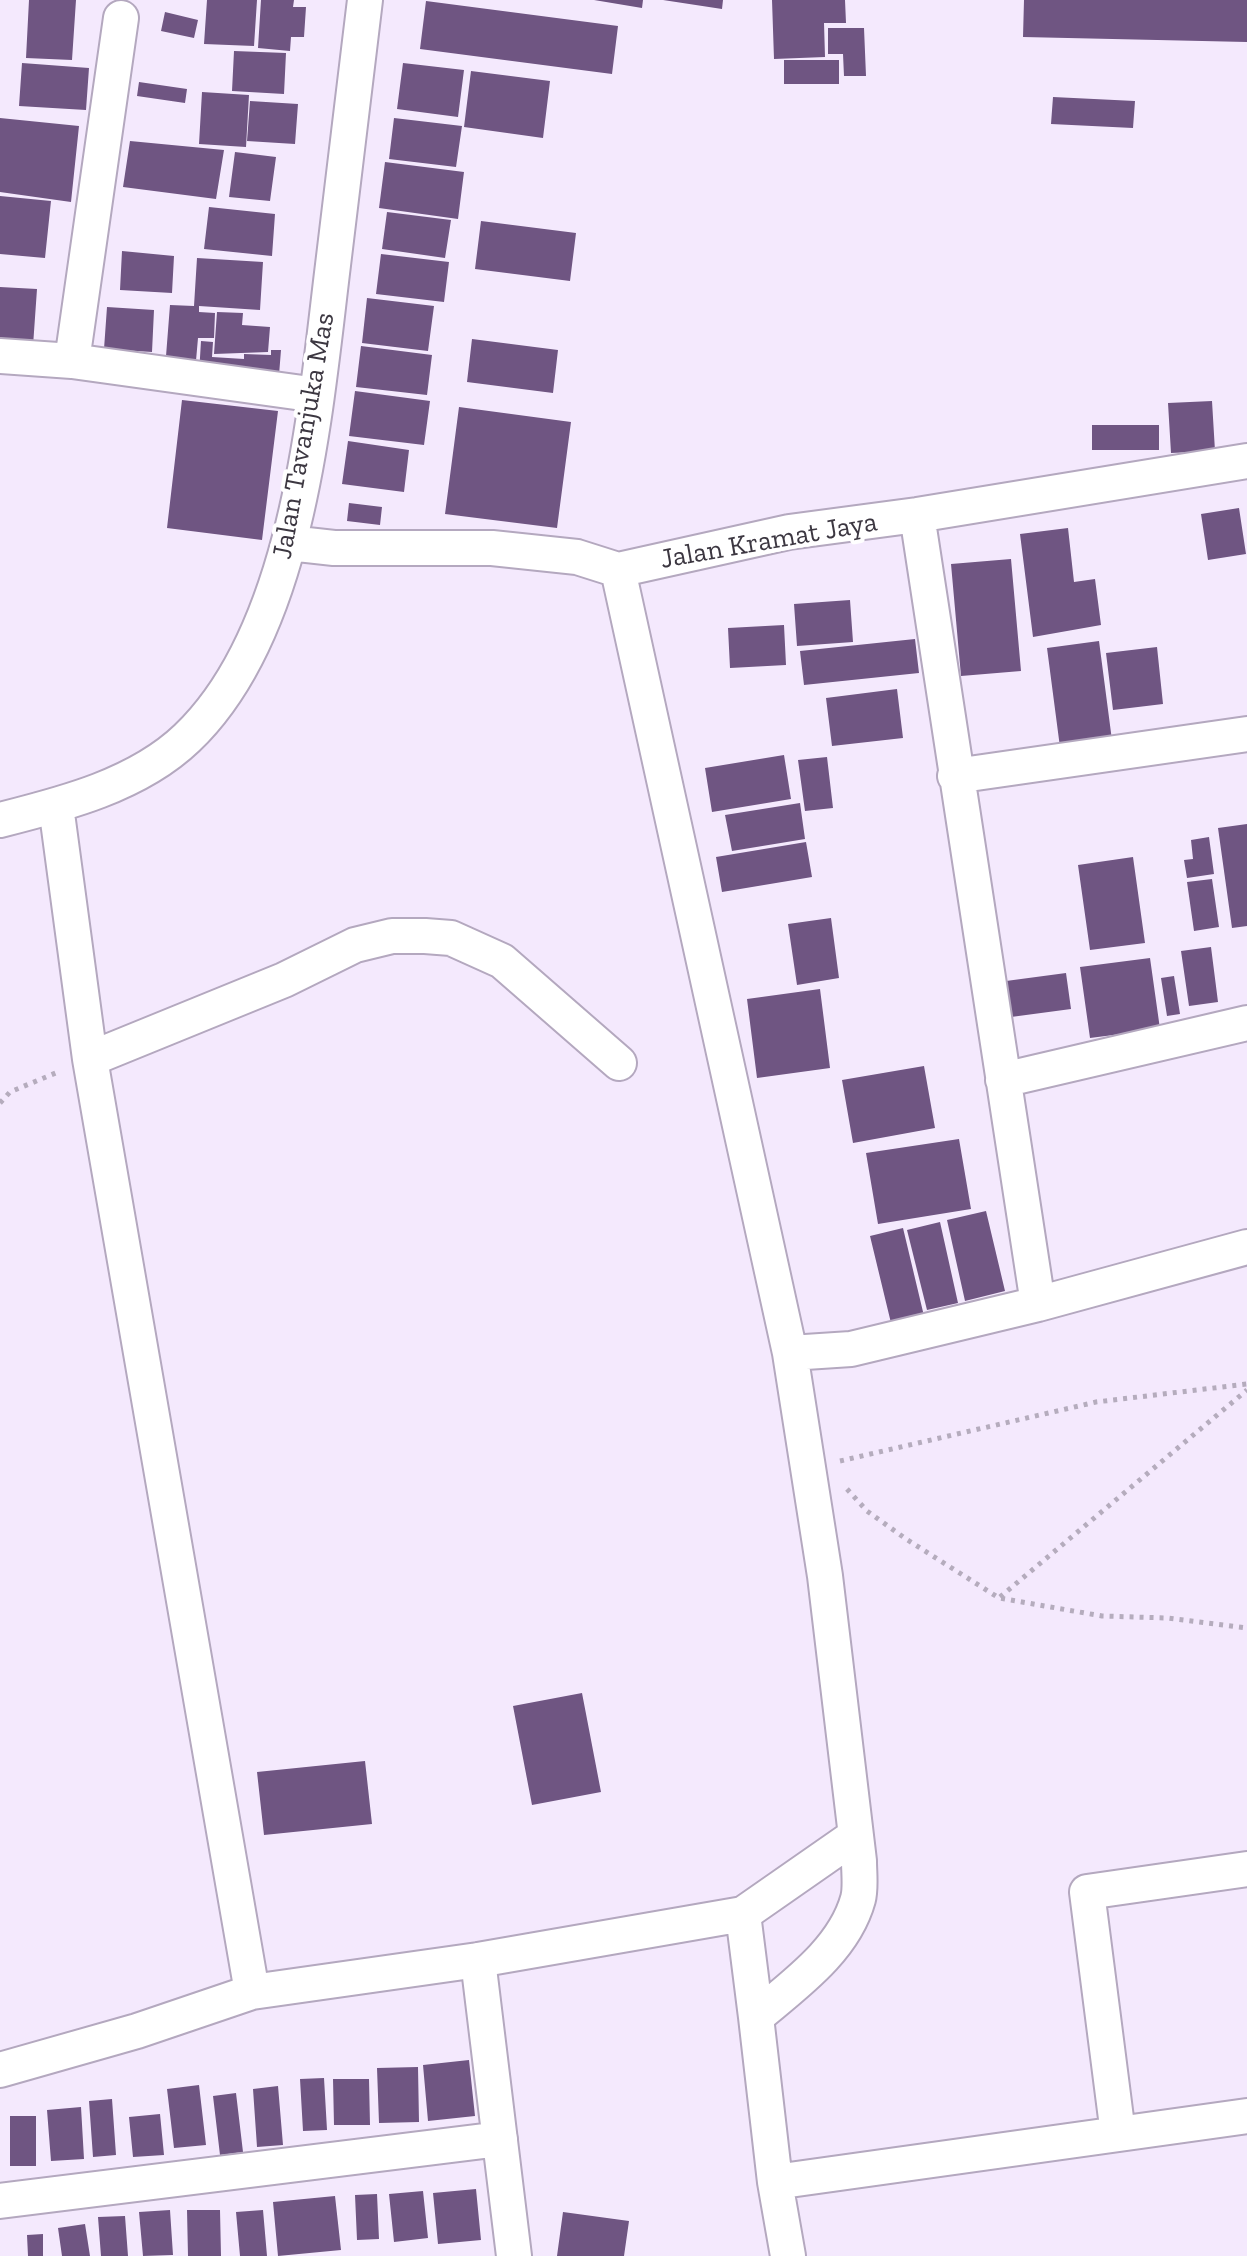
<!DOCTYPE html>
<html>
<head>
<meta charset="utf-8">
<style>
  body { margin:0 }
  canvas { display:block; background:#f4e9fd }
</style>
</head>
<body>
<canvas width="1247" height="2256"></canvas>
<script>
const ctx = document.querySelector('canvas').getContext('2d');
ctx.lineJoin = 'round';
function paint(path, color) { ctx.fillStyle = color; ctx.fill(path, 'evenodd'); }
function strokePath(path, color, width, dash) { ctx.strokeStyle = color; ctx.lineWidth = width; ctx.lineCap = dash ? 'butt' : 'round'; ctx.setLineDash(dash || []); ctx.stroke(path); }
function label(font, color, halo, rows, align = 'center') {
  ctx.font = font + ' "Zilla Slab",serif'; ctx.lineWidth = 8; ctx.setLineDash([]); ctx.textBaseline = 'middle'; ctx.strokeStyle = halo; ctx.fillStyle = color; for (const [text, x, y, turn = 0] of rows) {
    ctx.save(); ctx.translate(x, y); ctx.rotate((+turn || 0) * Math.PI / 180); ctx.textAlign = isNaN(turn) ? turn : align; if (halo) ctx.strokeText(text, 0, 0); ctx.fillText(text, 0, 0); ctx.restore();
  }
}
paint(new Path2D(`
  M29,0H76L72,60L26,58Z
  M207,0H257L254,46L204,44Z
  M261,0H294L293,7H306L304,37H291L290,51L258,48Z
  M594,0H643L642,8Z
  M663,0H723L722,9Z
  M772,0H845L846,23H824L825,57L774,59Z
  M1024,0H1247V42L1023,37Z
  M426,1L618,26L612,74L420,49Z
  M165,12L198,20L194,38L161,31Z
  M828,28H864L866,76H844L843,54H828Z
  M234,51L286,53L284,94L232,91Z
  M784,60H839V84H784Z
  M22,63L89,68L86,110L19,106Z
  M403,63L464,70L458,117L397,109Z
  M471,71L550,81L543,138L464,127Z
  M139,82L187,89L185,103L137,96Z
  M202,92L249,95L246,147L199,144Z
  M1053,97L1135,101L1133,128L1051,124Z
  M250,101L298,104L295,144L247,141Z
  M0,118L79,126L71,202L0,192Z
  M394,118L462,126L456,167L389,159Z
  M130,141L224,150L216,199L123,187Z
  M235,152L276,157L270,201L229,197Z
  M385,162L464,172L458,219L379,208Z
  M0,196L51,201L45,258L0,254Z
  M209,207L275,214L272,256L204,249Z
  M387,212L451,220L445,258L382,249Z
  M481,221L576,233L570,281L475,269Z
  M122,251L174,256L172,293L120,290Z
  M381,254L449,262L444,302L376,294Z
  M197,258L263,262L260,310L199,306V312L215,313L214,338H198L195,372L165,369L170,305L194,306Z
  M0,287L37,289L33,346L0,344Z
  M367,298L434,306L428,351L362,343Z
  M107,307L154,310L152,352L104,349Z
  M217,312L243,313L242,325L270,327L268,352L214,354Z
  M472,339L558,350L553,393L467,382Z
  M201,341L213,342L212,357L244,359V354L271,355V350H281L279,375L199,374Z
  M361,346L432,355L427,395L356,387Z
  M355,391L430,401L424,445L349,436Z
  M182,400L278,411L262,540L167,528Z
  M1212,401L1215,451L1171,453L1168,403Z
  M459,407L571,422L557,528L445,514Z
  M1092,425H1159V450H1092Z
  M348,441L409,450L404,492L342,484Z
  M349,503L382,507L380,525L347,521Z
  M1239,508L1246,554L1208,560L1201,514Z
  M1068,528L1074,582L1095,579L1101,625L1033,637L1020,534Z
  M1011,559L1021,671L961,676L951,564Z
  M850,600L853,642L797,646L794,604Z
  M784,625L786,665L730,668L728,628Z
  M915,639L919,673L804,685L800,651Z
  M1099,641L1113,748L1061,755L1047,648Z
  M1157,647L1163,704L1113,710L1106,653Z
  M897,689L903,738L832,746L826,698Z
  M784,755L791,799L712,812L705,768Z
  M827,757L833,808L805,811L798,760Z
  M800,803L805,839L732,851L725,815Z
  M1247,824V926L1232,928L1218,828Z
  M1209,837L1214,874L1187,878L1184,860L1193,859L1191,840Z
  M806,842L812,877L722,892L716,857Z
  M1133,857L1145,943L1090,950L1078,865Z
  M1212,879L1219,927L1194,931L1187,882Z
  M831,918L839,978L797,985L788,924Z
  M1211,947L1218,1002L1189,1006L1181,951Z
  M1150,958L1160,1029L1090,1038L1080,967Z
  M1066,973L1071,1009L1011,1017L1006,981Z
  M1174,976L1180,1014L1167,1016L1161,978Z
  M820,989L830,1068L757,1078L747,999Z
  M924,1066L935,1128L853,1143L842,1080Z
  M959,1139L971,1209L878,1224L866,1153Z
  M986,1211L1005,1291L965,1301L947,1220Z
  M940,1222L958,1303L927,1310L907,1230Z
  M903,1228L924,1316L891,1323L870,1236Z
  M582,1693L601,1792L532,1805L513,1706Z
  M365,1761L372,1824L264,1835L257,1772Z
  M469,2060L475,2116L428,2121L423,2065Z
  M418,2067L419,2122L379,2123L377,2068Z
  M324,2078L327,2130L303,2131L300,2079Z
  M333,2079H369L370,2125H334Z
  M199,2085L206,2145L174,2148L167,2089Z
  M278,2086L283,2145L257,2147L253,2089Z
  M236,2093L243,2152L220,2155L213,2096Z
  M112,2099L116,2155L93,2157L89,2101Z
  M81,2107L84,2159L51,2161L47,2110Z
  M160,2114L164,2155L133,2157L129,2117Z
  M10,2116H36V2166H10Z
  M476,2189L481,2240L438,2244L433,2193Z
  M423,2191L428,2238L394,2242L389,2194Z
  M377,2194L379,2239L357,2240L355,2195Z
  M335,2196L341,2250L278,2256L273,2202Z
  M170,2210L173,2255L143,2256L139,2212Z
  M187,2210H220L221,2256H188Z
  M263,2210L267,2256H240L236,2212Z
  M563,2212L629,2221L624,2256H557Z
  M125,2216L128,2256H101L98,2217Z
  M85,2224L90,2256H62L58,2228Z
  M43,2234V2256H28L27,2235Z`), '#6f5582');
const street = new Path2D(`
  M0,356L72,361L317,395
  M72,361L121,18
  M917,515L1038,1304
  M289,543L334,548H492L577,557L618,570L789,532L917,515L1247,461
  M618,570L790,1353L825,1576L859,1861C859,1873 861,1888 858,1899C844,1950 794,1985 756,2017L775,2182L788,2256
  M955,776L1247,734
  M56,806L90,1059L252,1992
  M0,820C64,804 138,785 187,738C299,631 315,411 333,265C344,177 354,88 365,0
  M90,1059L284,980L355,945L392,936H425L451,938L502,961L619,1063
  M1003,1080L1247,1023
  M790,1353L851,1349L1038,1304L1247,1247
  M743,1914L756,2017
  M478,1960L514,2256
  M0,2070L137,2031L252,1992L478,1960L743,1914L855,1836
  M1118,2134L1087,1892L1247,1869
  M775,2182L1247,2116
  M0,2201L500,2139`);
strokePath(street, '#b4a8bf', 38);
strokePath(new Path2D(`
  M0,1103L10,1092L58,1072
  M840,1461L1096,1402L1247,1384
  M847,1489L867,1511L906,1539L999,1598L1102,1616L1167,1618L1247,1628
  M1000,1597L1247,1390`), '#b5acbd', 5, [4, 6]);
strokePath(street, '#fff', 34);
label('28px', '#3c3741', '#fff', [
  ["Jalan Tavanjuka Mas",304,436,-80],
  ["Jalan Kramat Jaya",769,541,-10]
]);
</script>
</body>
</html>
